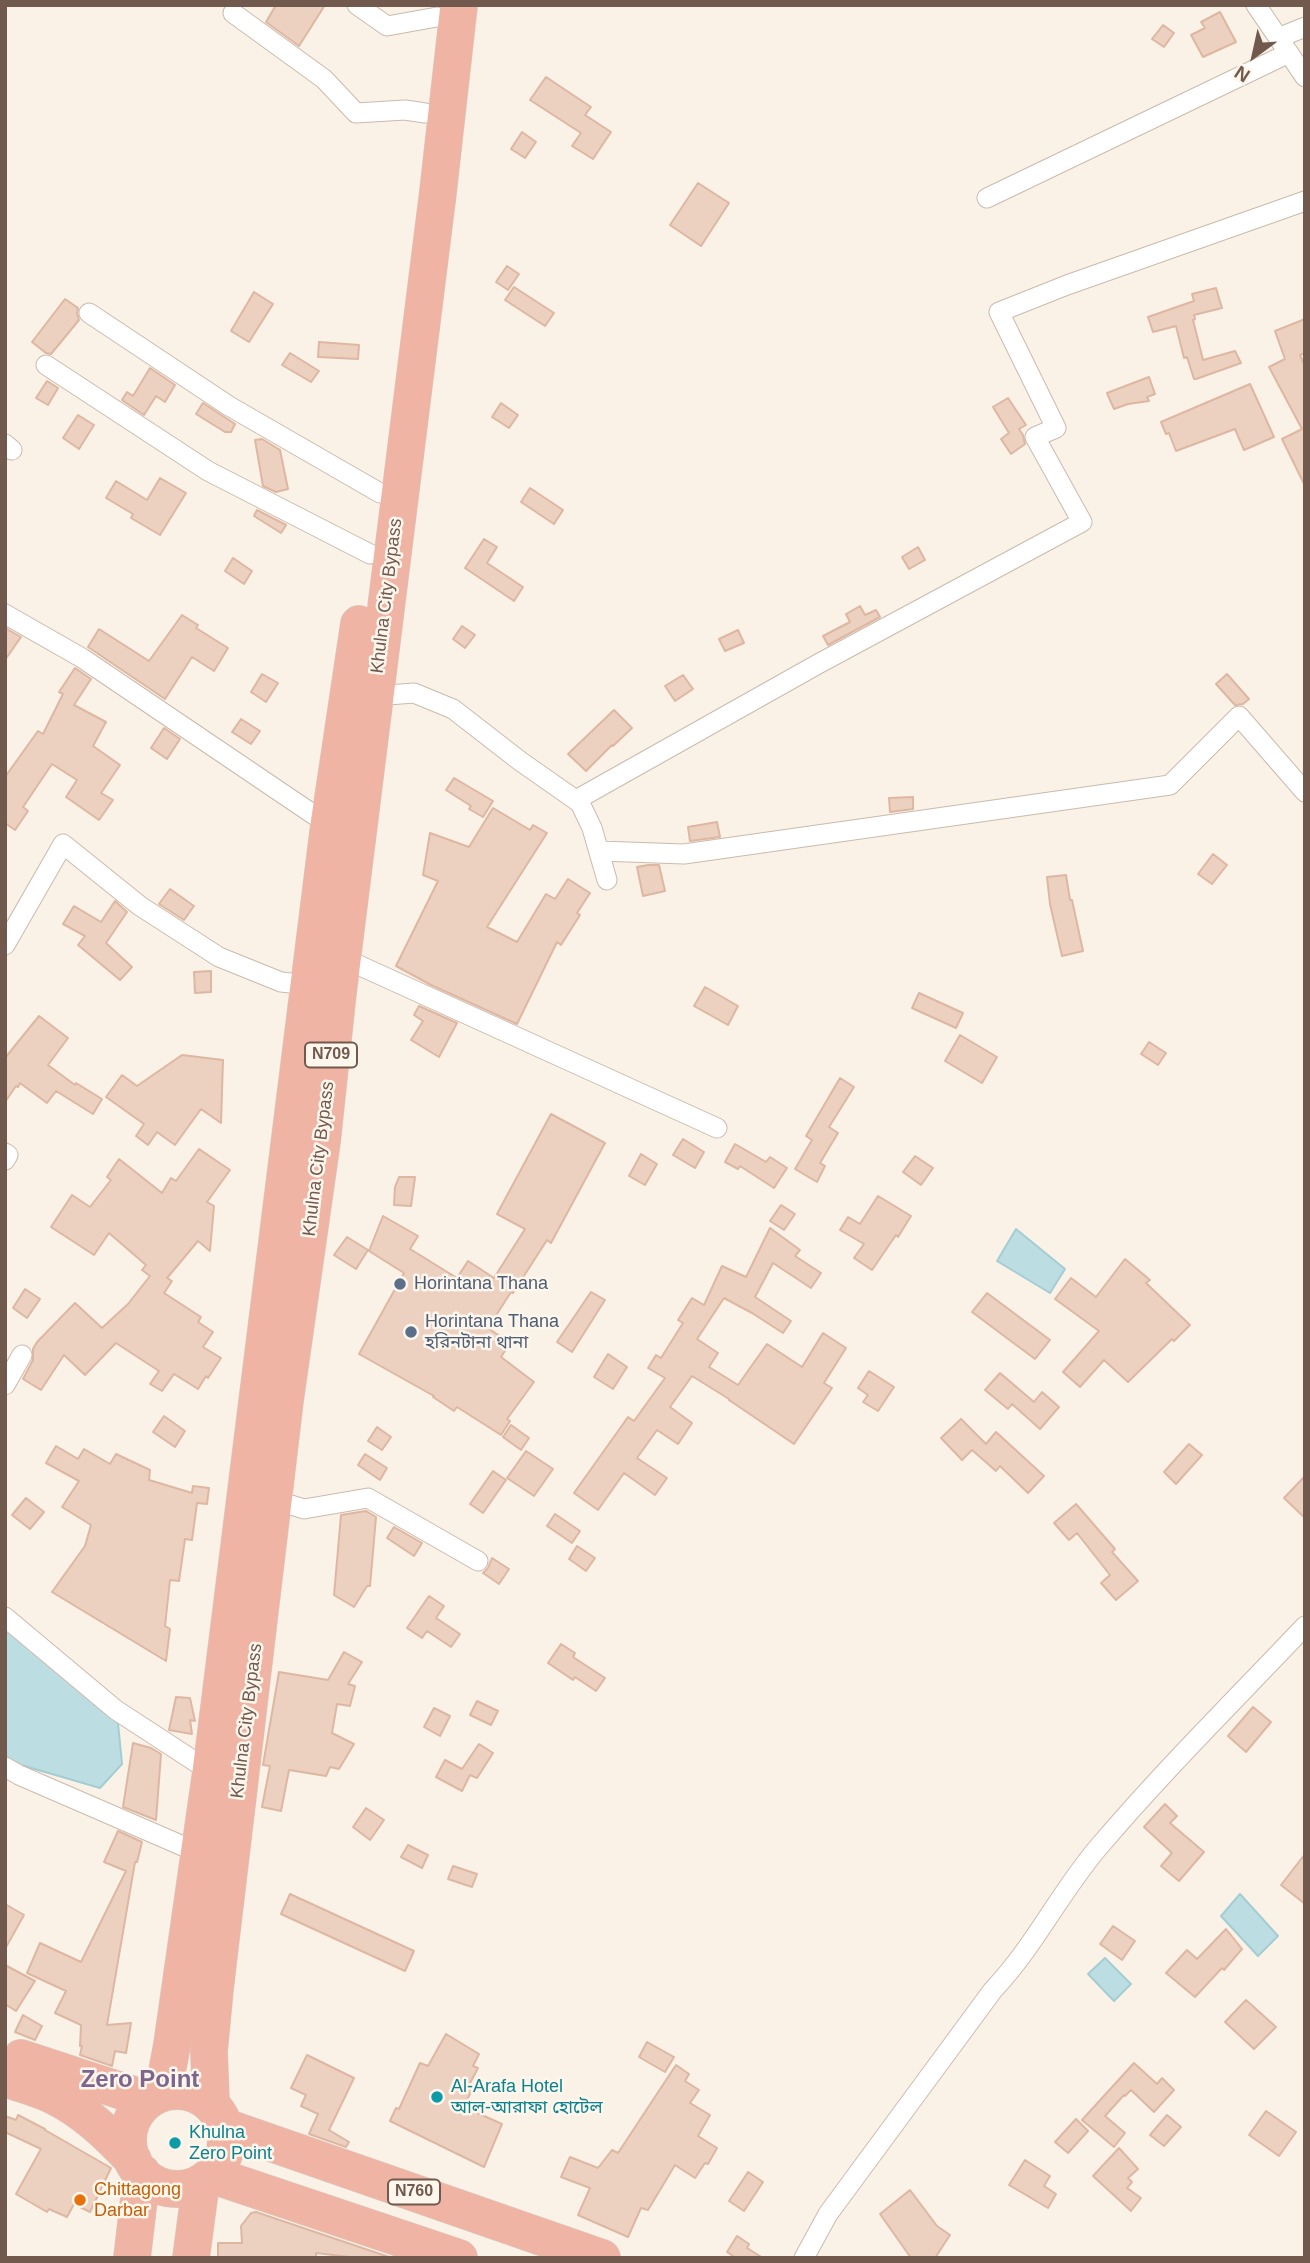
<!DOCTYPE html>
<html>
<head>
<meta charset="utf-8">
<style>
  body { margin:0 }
  #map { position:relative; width:1310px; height:2263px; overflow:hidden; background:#faf2e6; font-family:Helvetica,sans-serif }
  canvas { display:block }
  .frame { position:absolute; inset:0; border:7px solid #71594d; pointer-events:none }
  .north { position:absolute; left:1219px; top:21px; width:70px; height:70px; -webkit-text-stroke:5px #fdf6ec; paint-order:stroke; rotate:213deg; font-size:19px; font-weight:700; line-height:28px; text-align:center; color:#71594d }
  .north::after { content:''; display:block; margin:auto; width:24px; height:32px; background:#71594d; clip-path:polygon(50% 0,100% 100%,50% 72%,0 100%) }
</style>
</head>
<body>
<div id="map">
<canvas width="1310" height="2263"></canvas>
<div class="frame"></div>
<div class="north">N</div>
</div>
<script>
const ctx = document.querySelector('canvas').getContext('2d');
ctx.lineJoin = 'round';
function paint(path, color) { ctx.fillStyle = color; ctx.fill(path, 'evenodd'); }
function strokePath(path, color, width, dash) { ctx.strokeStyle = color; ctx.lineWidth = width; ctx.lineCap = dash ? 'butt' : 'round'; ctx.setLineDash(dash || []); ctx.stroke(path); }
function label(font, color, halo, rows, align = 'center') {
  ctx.font = font + ' Helvetica,"Noto Sans Bengali",sans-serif'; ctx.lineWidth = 5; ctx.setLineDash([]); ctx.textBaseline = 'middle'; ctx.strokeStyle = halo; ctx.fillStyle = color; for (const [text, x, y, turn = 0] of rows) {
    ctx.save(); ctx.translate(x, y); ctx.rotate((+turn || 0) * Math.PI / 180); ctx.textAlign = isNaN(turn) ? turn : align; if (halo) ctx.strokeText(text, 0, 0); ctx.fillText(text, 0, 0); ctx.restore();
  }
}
const water = new Path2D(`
  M1016,1229L1065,1269L1050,1293L997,1261Z
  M5,1628L14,1633L118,1723L122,1764L100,1788L21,1765L5,1756Z
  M1240,1894L1278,1936L1258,1956L1221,1916Z
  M1105,1958L1131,1984L1114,2001L1088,1974Z`);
paint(water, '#bcdee2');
strokePath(water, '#a4cdd3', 2);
const building = new Path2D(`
  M276,5H325L299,46L266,22Z
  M1220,12L1236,42L1203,57L1191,35L1205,28L1201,22Z
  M1163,25L1174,33L1164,47L1152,39Z
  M546,77L591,107L585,115L611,132L593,159L572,146L581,133L530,100Z
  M522,132L536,142L525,158L511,149Z
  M698,183L729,203L701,246L670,225Z
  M507,266L519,274L508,290L496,282Z
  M514,287L554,313L545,326L505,300Z
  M1216,288L1222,308L1194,315L1195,319L1193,320L1203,360L1235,351L1241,363L1196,379H1194L1187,357L1184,358L1176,326L1153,332L1148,317L1194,301L1192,294Z
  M254,292L273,304L249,342L231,331Z
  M65,299L78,308L77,313L79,320L51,354L46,353L32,342Z
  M1305,319V353L1300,355L1305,367V486L1282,439L1302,429L1269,367L1285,359L1275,331Z
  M319,342L359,345L358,359L318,357Z
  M290,353L319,371L311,382L282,365Z
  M150,368L175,385L165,402L156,396L144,415L122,400L127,392L133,396Z
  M1149,377L1155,394L1147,397L1149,401L1128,404L1114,409L1107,393Z
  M47,381L58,388L48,405L36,398Z
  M1250,384L1274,437L1244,450L1235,429L1176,451L1169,433L1166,434L1161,422Z
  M1008,398L1026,425L1019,429L1023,435L1025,444L1011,454L1001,439L1009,433L993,407Z
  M203,403L235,424L231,432H225L196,414Z
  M501,403L518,415L509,428L492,417Z
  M78,415L94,425L79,449L63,438Z
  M262,439L280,450L288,489L276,492L263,486L255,440Z
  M160,478L186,493L160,535L131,518L133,514L106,498L116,481L147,500Z
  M530,488L563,510L554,524L521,502Z
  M257,510L286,525L281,533L254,516Z
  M484,539L497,547L487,563L523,587L514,601L465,568Z
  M918,547L925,560L909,569L902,557Z
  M233,558L252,571L244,584L225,571Z
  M860,606L865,615L876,610L880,617L828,645L823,636L850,622L846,614Z
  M182,615L198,625L196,628L228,648L214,671L192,657L165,699L88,647L99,629L149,661Z
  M462,626L475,635L465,648L453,639Z
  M5,628L21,637L5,660Z
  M738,630L744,643L725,651L719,639Z
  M75,668L91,679L74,705L106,722L93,746L120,765L101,793L113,800L99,820L66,797L77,780L52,764L23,807L28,811L15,830L5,823V777L38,731L43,734L63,694L59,692Z
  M262,674L278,683L266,702L251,692Z
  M1227,674L1249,699L1243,704L1235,705L1216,684Z
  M683,675L693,689L675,701L665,686Z
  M614,710L632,728L613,746L612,745L586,771L568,754Z
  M241,719L260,731L251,744L232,732Z
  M164,728L180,739L167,759L151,748Z
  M454,778L493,801L483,817L469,809L471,806L446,790Z
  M913,797V809L890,812L889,798Z
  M493,808L530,830L533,825L547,833L487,927L517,942L546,894L555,899L568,879L590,893L577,913L580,915L561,945L557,942L517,1024L431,985L396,966L438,881L423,875L430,833L469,847Z
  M717,822L720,837L690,841L688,827Z
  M1213,854L1227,865L1212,884L1198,874Z
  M648,865H659L665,891L643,896L637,867Z
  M1066,875L1070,900H1072L1083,951L1062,956L1050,904L1047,877Z
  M170,889L194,906L184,920L159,904Z
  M115,901L127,912L106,943L132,967L120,980L78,945L85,936L63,924L74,906L101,922Z
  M211,971V992L195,993L194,972Z
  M705,987L738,1006L728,1025L694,1006Z
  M919,993L963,1013L956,1028L912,1008Z
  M419,1006L457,1023L439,1057L411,1040L423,1021L414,1015Z
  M39,1016L68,1038L48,1065L75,1085L76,1083L102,1099L93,1114L56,1091L47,1103L20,1083L18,1087L16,1086L5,1102V1058Z
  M960,1035L997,1057L982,1083L945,1061Z
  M1149,1042L1166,1053L1158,1065L1141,1054Z
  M182,1055L223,1060L221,1123L201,1109L175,1145L157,1132L148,1145L136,1136L144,1124L106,1097L122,1075L137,1086Z
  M840,1078L854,1087L829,1127L838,1133L820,1163L825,1166L817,1182L795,1169L812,1140L806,1136Z
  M551,1114L605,1143L551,1243L547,1240L513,1293L511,1292L488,1328L510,1343L501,1357L534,1382L507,1419L510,1421L501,1435L457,1407L454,1411L433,1397L434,1396L359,1354L404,1273L369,1251L383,1216L418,1236L410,1249L457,1278L468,1261L494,1278L525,1229L497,1214Z
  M683,1139L704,1152L695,1168L673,1155Z
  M735,1144L766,1162L770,1157L787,1168L774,1188L740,1166L738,1169L725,1162Z
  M199,1149L230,1170L207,1202L214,1206L210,1251L198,1241L167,1278L172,1281L164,1293L201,1317L198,1322L213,1332L203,1347L221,1358L208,1378L206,1376L198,1389L174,1374L162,1391L150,1384L159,1371L116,1343L85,1375L64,1355L41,1390L23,1379L33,1360V1349L37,1342L75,1303L102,1328L128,1304L150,1276L142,1270L146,1265L109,1233L94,1255L51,1227L72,1195L90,1207L111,1180L107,1177L119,1159L162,1193L171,1178L176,1181Z
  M641,1154L657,1164L645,1185L629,1176Z
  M915,1156L933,1168L921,1185L903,1172Z
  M399,1177H415L411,1206L394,1205L395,1187Z
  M878,1196L911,1216L898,1237L896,1235L872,1270L854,1258L864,1244L840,1230L848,1217L860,1224Z
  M781,1205L795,1214L784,1230L770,1221Z
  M770,1228L800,1250L795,1256L821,1273L811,1288L773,1263L755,1297L791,1321L783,1333L752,1313L724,1298L697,1339L718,1353L709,1367L738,1385L767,1344L802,1367L823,1333L846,1348L824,1383L832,1388L794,1444L729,1400V1399L692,1376L670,1407L692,1423L678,1444L657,1430L637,1458L667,1478L655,1495L624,1473L598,1510L574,1493L628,1417L634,1421L665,1378L648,1368L656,1355L661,1358L683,1323L678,1320L692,1298L704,1305L722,1266L746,1277Z
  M347,1237L368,1250L356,1269L334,1255Z
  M1125,1259L1150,1280L1146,1283L1190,1325L1174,1341L1172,1339L1128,1382L1104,1360L1080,1387L1063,1372L1099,1331L1055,1299L1071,1278L1096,1297Z
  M25,1289L40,1299L27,1318L13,1308Z
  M591,1292L605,1300L572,1352L557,1342Z
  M987,1293L1050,1340L1035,1359L972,1312Z
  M608,1354L627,1367L613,1389L594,1377Z
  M869,1371L894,1387L878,1411L863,1402L868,1395L858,1388Z
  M1000,1373L1034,1402L1042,1392L1059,1407L1040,1429L1012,1404L1008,1409L985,1390Z
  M164,1416L185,1431L175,1447L153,1432Z
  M961,1419L986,1444L996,1432L1044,1476L1028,1493L1000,1466L996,1471L972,1450L962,1460L941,1438Z
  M511,1425L529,1438L521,1450L503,1437Z
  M377,1427L391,1437L382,1450L368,1441Z
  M1189,1444L1202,1455L1176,1484L1164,1472Z
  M56,1446L78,1459L84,1449L110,1464L116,1454L150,1470L149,1480L192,1493L193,1486L209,1488L207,1504L197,1503L192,1540L185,1539L179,1581L170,1580L165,1626L170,1629L166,1661L52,1592L85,1546L91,1525L62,1507L79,1481L46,1463Z
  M526,1451L553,1469L534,1496L507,1478Z
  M365,1454L387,1468L380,1480L358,1465Z
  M493,1471L506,1480L483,1513L470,1504Z
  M1305,1476V1518L1284,1498Z
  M26,1498L44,1512L30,1529L12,1515Z
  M1076,1504L1115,1549L1112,1552L1138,1581L1116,1600L1101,1583L1110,1575L1077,1533L1069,1540L1054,1523Z
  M366,1511L376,1517L370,1586H367L354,1607L334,1595L341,1515Z
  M555,1514L580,1531L572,1543L547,1526Z
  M394,1527L422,1543L414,1556L387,1538Z
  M577,1546L595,1558L586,1571L569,1559Z
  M492,1558L509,1569L499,1584L483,1573L488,1568Z
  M429,1596L444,1606L436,1618L460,1634L451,1647L427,1631L422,1638L407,1628Z
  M561,1644L575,1653L573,1657L605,1678L596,1691L575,1677L573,1680L548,1663Z
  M344,1652L362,1662L348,1684L355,1686L350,1706L337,1704L332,1733L354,1744L339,1769L330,1767L326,1776L289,1770L281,1811L262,1807L270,1766L263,1765L279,1672L328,1680Z
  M176,1697L190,1698L195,1721L190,1720L192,1734L169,1730Z
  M477,1701L498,1711L491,1725L470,1715Z
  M1253,1707L1271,1722L1246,1752L1228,1736Z
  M434,1708L450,1716L440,1736L424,1727Z
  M133,1743L151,1748L161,1754L156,1820L123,1807Z
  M479,1744L493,1753L477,1778L470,1775L462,1791L436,1777L445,1760L462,1769Z
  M1165,1804L1177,1816L1170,1823L1204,1852L1179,1881L1161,1866L1172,1853L1144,1827Z
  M366,1808L384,1820L370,1840L353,1827Z
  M118,1831L142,1842L137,1862H135L107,2025L131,2023L126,2053L115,2051L112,2066L80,2055L82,2046H80L81,2025L55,2013L66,1991L27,1973L40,1943L81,1962L126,1871L104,1862Z
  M408,1845L428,1855L422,1868L401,1857Z
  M1305,1854V1904L1281,1885Z
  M453,1866L477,1874L472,1887L448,1879Z
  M290,1894L414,1951L405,1971L281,1914Z
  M5,1904L24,1915L5,1949Z
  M1113,1926L1135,1941L1122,1960L1100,1944Z
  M1226,1929L1242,1949L1224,1970L1222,1968L1195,1997L1166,1973L1187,1950L1197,1959Z
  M5,1965L35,1981L16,2011L5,2004Z
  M1246,2000L1276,2027L1254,2049L1225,2022Z
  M23,2015L42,2026L35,2040L15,2032Z
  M446,2034L479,2054L473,2066L478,2068L469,2085L473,2087L464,2107L502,2124L484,2167L390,2121L396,2108L399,2109L420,2063L428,2066Z
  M647,2042L674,2057L665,2072L639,2057Z
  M307,2055L354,2078L329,2130L349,2142L346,2147L309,2134L318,2114L301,2106L306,2095L291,2088Z
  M1134,2063L1157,2084L1162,2078L1174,2090L1154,2112L1131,2090L1125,2096L1124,2095L1105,2116L1125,2133L1114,2147L1082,2120Z
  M676,2065L689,2074L685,2081L699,2090L690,2103L710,2115L698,2136L717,2148L708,2164L705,2163L695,2178L675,2165L648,2210L641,2208L628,2237L578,2215L590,2188L561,2177L570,2157L598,2168L612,2150L618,2153Z
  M1266,2111L1296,2132L1279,2156L1249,2135Z
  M18,2115L45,2129V2130L111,2168L90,2212L74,2204L67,2217L49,2209L47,2212L16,2194L41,2149L5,2132V2116L16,2120Z
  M1167,2115L1181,2127L1164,2146L1150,2135Z
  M1076,2119L1088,2131L1068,2153L1055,2142Z
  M1119,2148L1138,2169L1128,2178L1132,2182L1127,2188L1141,2198L1131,2211L1093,2176Z
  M1025,2160L1050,2176L1044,2186L1056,2194L1048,2208L1009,2185Z
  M748,2172L763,2182L744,2211L729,2201Z
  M910,2190L937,2226L950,2235L935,2258H911L880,2214Z
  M256,2212L392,2258H358L316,2253V2258H218V2243H242L241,2226L251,2213Z
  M737,2236L749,2244L747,2248L763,2258H736L727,2252Z`);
paint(building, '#edd1c0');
strokePath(building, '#deb7a2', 2);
const street = new Path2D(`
  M357,5L387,26L437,17
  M1256,5L1305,77
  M233,13L324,79L356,113L405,110L425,113
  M1278,38L1305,27
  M987,198L1289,53
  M89,313L229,406L380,493
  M46,365L208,471L370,554
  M5,444L12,450
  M5,614L82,658L329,825
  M375,696L414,693L453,709L520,761L580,803L592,828L607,880
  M576,800L818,664L1082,522L1035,437L1056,428L999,312L1067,285L1305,201
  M599,851L684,854L1170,785L1239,716L1305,792
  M5,945L63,844L140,906L219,957L281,982L309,985
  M343,958L717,1128
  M5,1153L8,1155L5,1160
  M5,1385L22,1355
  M275,1500L304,1509L368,1498L478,1561
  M5,1617L116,1710L211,1772
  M5,1767L19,1775L199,1853
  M804,2258L828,2214L993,1990C1034,1947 1059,1894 1097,1849C1163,1771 1235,1700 1305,1626`);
const highway = new Path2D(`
  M21,2058L149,2100
  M5,2078C21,2084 37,2088 52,2095C84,2110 109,2135 133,2160
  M128 2140a49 49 0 1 1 98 0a49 49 0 1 1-98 0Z
  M163,2093L172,2045L211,1772L329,825L359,624
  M211,2104L209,2051L215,1988L285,1400L322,1141L338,992L438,192L459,5
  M225,2127L602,2258
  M212,2175L459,2258
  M132,2258L142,2173
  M191,2258L201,2183`);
strokePath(street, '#cbbaad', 21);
strokePath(highway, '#d7d1cd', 38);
strokePath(street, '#fff', 19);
strokePath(highway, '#efb4a3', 37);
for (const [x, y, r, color] of [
  [400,1284,7,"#5c6f8a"],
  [411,1332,7,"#5c6f8a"],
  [437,2097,7,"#0f9aa8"],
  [175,2143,7,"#0f9aa8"],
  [80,2200,7,"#e8710a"]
]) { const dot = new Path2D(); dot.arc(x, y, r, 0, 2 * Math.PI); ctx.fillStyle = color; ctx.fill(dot); strokePath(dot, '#fdf6ec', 2.5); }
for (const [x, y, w] of [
  [331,1055,52],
  [414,2192,52]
]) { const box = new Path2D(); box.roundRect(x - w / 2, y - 12.5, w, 25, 5); ctx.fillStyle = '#fdf6ec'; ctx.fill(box); strokePath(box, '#71594d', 2); }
label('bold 16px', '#71594d', null, [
  ["N709",331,1055],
  ["N760",414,2192]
]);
label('18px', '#71594d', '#fdf6ec', [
  ["Khulna City Bypass",387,596,-83],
  ["Khulna City Bypass",319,1159,-83],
  ["Khulna City Bypass",247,1721,-83]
]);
label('18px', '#4e5e75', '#fdf6ec', [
  ["Horintana Thana",414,1284],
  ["Horintana Thana",425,1322],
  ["হরিনটানা থানা",425,1343]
], 'left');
label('18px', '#0d838f', '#fdf6ec', [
  ["Al-Arafa Hotel",451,2087],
  ["আল-আরাফা হোটেল",451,2108],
  ["Khulna",189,2133],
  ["Zero Point",189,2154]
], 'left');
label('18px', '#c56008', '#fdf6ec', [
  ["Chittagong",94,2190],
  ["Darbar",94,2211]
], 'left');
label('bold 24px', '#7e658d', '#fdf6ec', [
  ["Zero Point",140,2080]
]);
</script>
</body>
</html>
